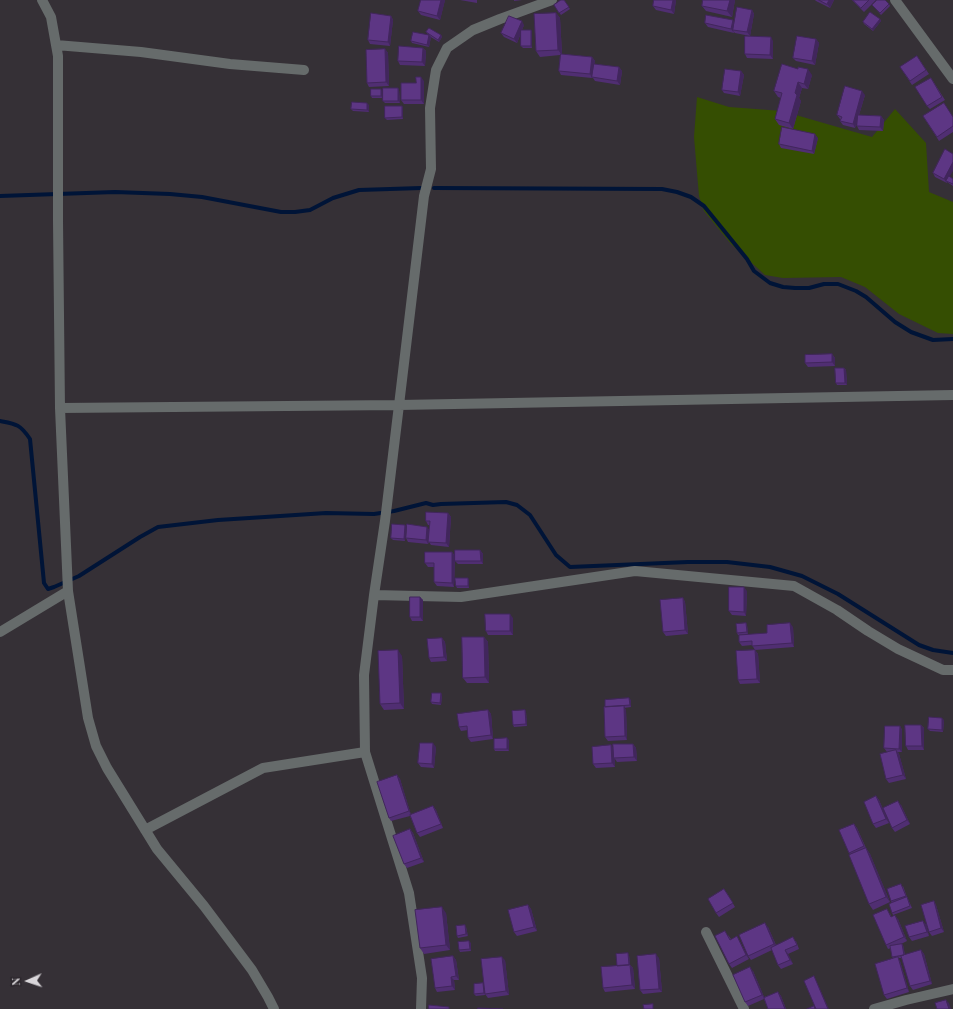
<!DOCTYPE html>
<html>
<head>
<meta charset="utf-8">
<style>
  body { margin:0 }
  #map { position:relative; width:953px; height:1009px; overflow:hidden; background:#353036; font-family:"Playfair Display",serif }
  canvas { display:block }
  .north { position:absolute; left:8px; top:961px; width:40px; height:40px; -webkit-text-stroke:3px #2b262c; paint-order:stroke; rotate:267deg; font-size:11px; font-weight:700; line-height:16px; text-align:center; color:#d9d6da }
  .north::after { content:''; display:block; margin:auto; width:14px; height:18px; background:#d9d6da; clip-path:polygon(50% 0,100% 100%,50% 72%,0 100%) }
</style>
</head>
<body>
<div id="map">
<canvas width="953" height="1009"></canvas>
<div class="north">N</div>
</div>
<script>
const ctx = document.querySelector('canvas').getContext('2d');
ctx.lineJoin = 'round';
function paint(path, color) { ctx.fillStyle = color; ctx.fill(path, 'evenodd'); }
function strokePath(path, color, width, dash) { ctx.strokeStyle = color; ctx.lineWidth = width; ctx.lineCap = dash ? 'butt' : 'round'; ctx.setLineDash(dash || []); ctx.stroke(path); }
paint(new Path2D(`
  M697,97L729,107L782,111L872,137L895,109L926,143L929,192L953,202V334L938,333L899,314L865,287L841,277L783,278L765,275L731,244L704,211L699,196L694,137Z`), '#354e02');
strokePath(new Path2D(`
  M434,188L662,189L677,192L691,197L704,206L747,259L754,271L770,283L783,287L795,288H809L824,284H838L856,291L866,297L895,322L911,332L933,340L953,339
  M0,196L115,192L170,194L202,197L281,212H295L310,210L333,198L359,190L421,188
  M0,421C16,424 20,424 30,439L44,583L48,589L54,587L79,576L140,537L158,527L218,520L265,517L326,513L374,514L394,511L426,503L433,505L441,504L506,502L517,505L530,515L556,555L570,567L688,562H727L770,567L802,576L838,594L919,645L933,650L953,653`), '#001437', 4);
strokePath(new Path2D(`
  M42,0L51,17L58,56V221L60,408L68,591L88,718L96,746L107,768L157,849L204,906L252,970L268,997L274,1009
  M895,0L953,79
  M56,45L141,52L230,64L304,70
  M60,408L399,405L953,395
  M374,595L461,597L635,571L794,586L837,610L868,631L898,649L943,670H953
  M0,632L68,591
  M145,830L263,768L365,752
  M706,932L744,1009
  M421,1009L422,978L409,893L365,752L364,675L374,595L385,521L399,405L424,196L431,169L430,108L436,70L447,48L473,30L500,19L552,0
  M874,1009L906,1000L953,989`), '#666b6b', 10);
paint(new Path2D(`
  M421,0H445L440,20L421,15L418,11Z
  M460,0H477V3Z
  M514,0H522L514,1Z
  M564,0L570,9L561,15L554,5Z
  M654,0H676L674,14L656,10L653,6Z
  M735,0L732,17L706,11L702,6Z
  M815,0H834L830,8L816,1Z
  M852,0H876L864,12Z
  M889,4L890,6L881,15L872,5Z
  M752,10L754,14L750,36L735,33L734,32V33L708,27L705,23L734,22Z
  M556,13L560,18L562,54L592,57L595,61L594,64L619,67L622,71L620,85L595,81L593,78H592L561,75L559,71L560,55L540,57L536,51Z
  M391,16L393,20L390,46L370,44L368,40Z
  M880,19L881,21L873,31L864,24L863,22Z
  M524,25L522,30H531L532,32V48H523L521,46V33L517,43L504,37L501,33Z
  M426,32L441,35L442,37L439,42L429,36L431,37L429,47L412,43L411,41L429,35Z
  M816,39L819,43L815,65L796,61L793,58Z
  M773,41V59L747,58L745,54Z
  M423,48L426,51L425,66L400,65L398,61Z
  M385,49L388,53L389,86L369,87L367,83Z
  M917,56L929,74L912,85L900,67Z
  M741,71L744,75L740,96L724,93L722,90Z
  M812,75L808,89L802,88L799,98L801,101L793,129L779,125L775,119L781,98L778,97L774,91Z
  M424,81V104H404L401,100L416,83Z
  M933,81L945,100L930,109L927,106Z
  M398,88L399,90L400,103H385L383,101Z
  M382,91V98H372L371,96Z
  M865,95L859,115L881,116L884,120L883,131L859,130L857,126V122L855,128L843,125L840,121L841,119H840L837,115Z
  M369,105V112L353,111L351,109Z
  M402,106L403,108V119L387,120L385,118Z
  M923,116L953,117V132L939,141Z
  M818,138L814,154L781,148L779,144Z
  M933,173L950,177L953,179V186L947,182V183L935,177Z
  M832,354L835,358V366L808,367L805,363Z
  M844,368L846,370L847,385H837L836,383Z
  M448,513L451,517L449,547L431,545L429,542L428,544L408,542L406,538L429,529V525H428L426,521Z
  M405,525L406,527L405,541L393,540L391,538Z
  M480,550L483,554V564H458L455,561Z
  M452,552L455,556L454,587L437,586L434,582V567H428L425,563Z
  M469,580V588H457L456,586Z
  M747,591L746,616L732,615L729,611Z
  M420,597L423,600V621H412L410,617Z
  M683,598L685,602L688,634L666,636L663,632Z
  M513,618V635H488L486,631Z
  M746,623L747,625L748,634L738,635L737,633Z
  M793,627L794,647L755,650L758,654L760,683L740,684L738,680L755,650L752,645L742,646L739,642L767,633Z
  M484,637L488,642L489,683H467L463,678Z
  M442,638L445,642L447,661L431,662L429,658Z
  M402,656L404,709L384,710L380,704Z
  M442,695L441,705L432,704L431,702Z
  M631,700V707L624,708L626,710L627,740L608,741L605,737L604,707Z
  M488,710L491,714L493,739L471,742L468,738V730L461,731L459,727Z
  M525,710L526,712L527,726L514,727L513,725Z
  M944,720L943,732L930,731L928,729Z
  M921,725L924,728V750H908L906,746Z
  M900,726L902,730V752H898L899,754L906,779L889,783L886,779L889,752H887L884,748Z
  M509,740V751H495L494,749Z
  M633,744L636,748L637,761L617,762L615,759V767L596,768L593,764L611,745L613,748Z
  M436,747L434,768L421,767L418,763Z
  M397,775L400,779L411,815L433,806L436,810L443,828L420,837L417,833L410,816L391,821L389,818Z
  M876,796L879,800L889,823L876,828L873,824Z
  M901,805L910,824L895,832L892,828Z
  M854,824L857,828L866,848L870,854L890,902L873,910L869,904L851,855L849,853Z
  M410,829L413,833L424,862L407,868L404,864Z
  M903,886L907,897L908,899L912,908L893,915L892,913V903L891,901Z
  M727,893L735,907L719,917L716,913Z
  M934,901L936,905L944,932L932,936L929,932Z
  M528,905L531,909L537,931L517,936L514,932Z
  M446,913L450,950L424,954L420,948Z
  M890,913L891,917L898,919L907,941L901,944L903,945L905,955L921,950L924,954L932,984L913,990L910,986L902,958H898L900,961L909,992L887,999L884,995L893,958L892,957L891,948L888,949L886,945Z
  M926,924L929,936L912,941L909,937Z
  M466,927L468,936L458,938L457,936Z
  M768,927L776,945L796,941L799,949L788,954L793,964L781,969L778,965L772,950L751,960L748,956Z
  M728,935L731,939L739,940L749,959L732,968L729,964Z
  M471,943V951L460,952L459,950Z
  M629,955L630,965L633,968L635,989L605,992L603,988Z
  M453,956L456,960L459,980H454L455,990L437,992L435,988Z
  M659,958L662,992L643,994L640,990Z
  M505,960L509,995L488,998L485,994V990V995L476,996L474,994L483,983L484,985Z
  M753,971L764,997L778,992L781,996L786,1009H768L764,999L748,1006L745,1002Z`), '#502e72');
paint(new Path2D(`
  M441,0H445L440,20L437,16Z
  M673,0H676L674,14L671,10Z
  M730,0H735L732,17L727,11Z
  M829,0H834L830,8L827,4Z
  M752,10L754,14L750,36L747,32Z
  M556,13L560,18L562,55L558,50Z
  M391,16L393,20L390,46L388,42Z
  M880,19L881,21L873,31L872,29Z
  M733,20L736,24L733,30L734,33L731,29Z
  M522,21L524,25L517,43L514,39Z
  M531,30L532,32V48L531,46Z
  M429,35L431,37L429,47L427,45Z
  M441,35L442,37L439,42L438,40Z
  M771,37L773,41V59L770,55Z
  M816,39L819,43L815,65L812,61Z
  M423,48L426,51L425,66L422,62Z
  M385,49L388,53L389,86L386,82Z
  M592,57L595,61L592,78L590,74Z
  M619,67L622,71L620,85L617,81Z
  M808,69L812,75L808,89L804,84Z
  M741,71L744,75L740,96L738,92Z
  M421,77L424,81V104L421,100Z
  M798,82L802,88L799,98L801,101L793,129L789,123L795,93Z
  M398,88L399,90L400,103L398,101Z
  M381,89L382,91V98L381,96Z
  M862,91L865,95L855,128L853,124Z
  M367,103L369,105V112L367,110Z
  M402,106L403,108V119L402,117Z
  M881,116L884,120L883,131L880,127Z
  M815,134L818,138L814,154L812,151Z
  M953,162V171L947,181H946L947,182V183L944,179Z
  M832,354L835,358V366L832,362Z
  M844,368L846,370L847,385L845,383Z
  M448,513L451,517L449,547L446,543Z
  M405,525L406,527L405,541L404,539Z
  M427,527L430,531L428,544L426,540Z
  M480,550L483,554V564L481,561Z
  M452,552L455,556L454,587L452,583Z
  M468,578L469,580V588L468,586Z
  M744,587L747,591L746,616L744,612Z
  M420,597L423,600V621L420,617Z
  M683,598L685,602L688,634L685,630Z
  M510,614L513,618V635L510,631Z
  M746,623L747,625L748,634L747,632Z
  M790,623L793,627L794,647L792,643Z
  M484,637L488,642L489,683L485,677Z
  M442,638L445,642L447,661L444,657Z
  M398,650L402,656L404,709L400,703Z
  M755,650L758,654L760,683L757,679Z
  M441,693L442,695L441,705L440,703Z
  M629,698L631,700V707L630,705Z
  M624,706L626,710L627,740L625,736Z
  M488,710L491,714L493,739L491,735Z
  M525,710L526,712L527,726L526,724Z
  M942,718L944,720L943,732L942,730Z
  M921,725L924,728V750L922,746Z
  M900,726L902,730V752L899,749Z
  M507,738L509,740V751L507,749Z
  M433,743L436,747L434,768L432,764Z
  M633,744L636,748L637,761L634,757Z
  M611,745L614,749V758L615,759V767L612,763Z
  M896,750L899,754L906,779L903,775Z
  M397,775L400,779L411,815L409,811Z
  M876,796L879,800L889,823L886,819Z
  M898,801L901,805L910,824L907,820Z
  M433,806L436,810L443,828L441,824Z
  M854,824L857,828L866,850L864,846Z
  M410,829L413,833L424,862L421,858Z
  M866,848L870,854L890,902L886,897Z
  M934,901L936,905L944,932L941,928Z
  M528,905L531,909L537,931L534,927Z
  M442,907L446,913L450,950L446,945Z
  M895,915L898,919L907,941L904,937Z
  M923,921L926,924L929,936L927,932Z
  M765,923L768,927L777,948L774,944Z
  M465,925L466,927L468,936L466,934Z
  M737,936L739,940L749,959L746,955Z
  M469,941L471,943V951L470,949Z
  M902,944L903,945L905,957L904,955Z
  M785,950L788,954L793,964L790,960Z
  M921,950L924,954L932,984L930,981Z
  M628,953L629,955L630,967L629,965Z
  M656,954L659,958L662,992L659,989Z
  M453,956L456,960L459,980L456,976Z
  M502,957L505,960L509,995L506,991Z
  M898,957L900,961L909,992L907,988Z
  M630,965L633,968L635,989L632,985Z
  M750,967L753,971L765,999L762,995Z
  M814,976L816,980L829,1009H828Z
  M451,977L454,980L455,990L452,986Z
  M483,983L484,985L485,995L484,993Z
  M778,992L781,996L786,1009H785Z
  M946,1000L949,1003L951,1009H949Z`), '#41265c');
const building = new Path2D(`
  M421,0H441L437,16L418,11Z
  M561,0H564L569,7L559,13L554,5Z
  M654,0H673L671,10L653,6Z
  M703,0H730L727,11L702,6Z
  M819,0H829L827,4Z
  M853,0H869L861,8Z
  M877,0H885L889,4L880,13L872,5Z
  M737,7L752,10L747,32L733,30Z
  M870,12L880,19L872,29L863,22Z
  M371,13L391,16L388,42L368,40Z
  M556,13L558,50L536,51L534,14Z
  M706,15L733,20L731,29L705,23Z
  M509,16L522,21L514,39L501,33Z
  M429,28L441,35L438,40L426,32Z
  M521,30H531V46H521Z
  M413,32L429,35L427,45L411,41Z
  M745,36L771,37L770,55L745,54Z
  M797,36L816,39L812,61L793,58Z
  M399,46L423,48L422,62L398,61Z
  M385,49L386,82L367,83L366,50Z
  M561,54L592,57L590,74L559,71Z
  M917,56L926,70L910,81L900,67Z
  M594,64L619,67L617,81L592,77Z
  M782,64L798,69V67L808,69L804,84L798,82L795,93L797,95L789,123L775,119L782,93L774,91Z
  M725,69L741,71L738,92L722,90Z
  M416,77H421V100H401V83H416Z
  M931,78L942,97L927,106L915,87Z
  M845,86L862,91L853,124L840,121L842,117L837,115Z
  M383,88H398V101H383Z
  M371,89H381V96H371Z
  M352,102L367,103V110L351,109Z
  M944,103L953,117V126L937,137L923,116Z
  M385,106H402V117L385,118Z
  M858,115L881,116L880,127L857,126Z
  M782,127L815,134L812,151L779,144Z
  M945,149L953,154V162L944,179L933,173Z
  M949,176L953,179V184L946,181Z
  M832,354V362L805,363V355Z
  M835,368H844L845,383H836Z
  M426,512L448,513L446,543L428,542L430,521H426Z
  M392,524L405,525L404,539L391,538Z
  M407,524L427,527L426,540L406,538Z
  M455,550H480L481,561H455Z
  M425,552H452V583L434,582V563H425Z
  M455,578H468V586H456Z
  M729,587H744V612L729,611Z
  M410,597H420V617H410Z
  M683,598L685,630L663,632L660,600Z
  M485,614H510V631H486Z
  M746,623L747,632L737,633L736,624Z
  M790,623L792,643L752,646V641L739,642V635L767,633V625Z
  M462,637H484L485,677L463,678Z
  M442,638L444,657L429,658L427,639Z
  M398,650L400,703L380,704L378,651Z
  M755,650L757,679L738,680L736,651Z
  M432,693H441L440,703L431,702Z
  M629,698L630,705L605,707V700Z
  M624,706L625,736L605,737L604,707Z
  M488,710L491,735L468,738L467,726L459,727L457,714Z
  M525,710L526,724L513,725L512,711Z
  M929,717L942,718V730L928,729Z
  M905,725H921L922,746H906Z
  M885,726H900L899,749L884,748Z
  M507,738V749H494V739Z
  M420,743H433L432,764L418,763Z
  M613,744H633L634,757L614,758Z
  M611,745L612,763L593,764L592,747Z
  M896,750L903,775L886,779L880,754Z
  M397,775L409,811L389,818L377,782Z
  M876,796L886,819L873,824L864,802Z
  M898,801L907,820L892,828L883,808Z
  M433,806L441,824L417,833L410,815Z
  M854,824L864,846L849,853L839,830Z
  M410,829L421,858L404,864L393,836Z
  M866,848L886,897L869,904L849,855Z
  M901,884L906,896L891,901L887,889Z
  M724,889L733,903L716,913L708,899Z
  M907,897L910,906L892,913L889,904Z
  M934,901L941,928L929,932L921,905Z
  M528,905L534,927L514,932L508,910Z
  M442,907L446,945L420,948L415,910Z
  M887,909L891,917L895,915L904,937L886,945L873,915Z
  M923,921L927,932L909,937L905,926Z
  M765,923L774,944L748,956L739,935Z
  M465,925L466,934L457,936L456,926Z
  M725,931L730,940L737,936L746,955L729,964L715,936Z
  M793,937L797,945L785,950L790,960L778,965L771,948Z
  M469,941L470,949L459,950L458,942Z
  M902,944L904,955L892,957L890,946Z
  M921,950L930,981L910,986L901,956Z
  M628,953L629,965L617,966L616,954Z
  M656,954L659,989L640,990L637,956Z
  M453,956L456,976L451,977L452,986L435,988L431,959Z
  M502,957L506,991L485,994L481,959Z
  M898,957L907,988L884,995L875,964Z
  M630,965L632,985L603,988L601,967Z
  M750,967L762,995L745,1002L733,975Z
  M814,976L828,1009H816L804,981Z
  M483,983L484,993L474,994V984Z
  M778,992L785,1009H768L764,998Z
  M946,1000L949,1009H937L935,1003Z
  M653,1004V1009H644L643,1005Z
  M429,1005L449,1007V1009H429Z
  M814,1006L815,1009H807Z
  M478,1008L503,1009H478Z`);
paint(building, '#5d3684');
strokePath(building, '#41265c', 1);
</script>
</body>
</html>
